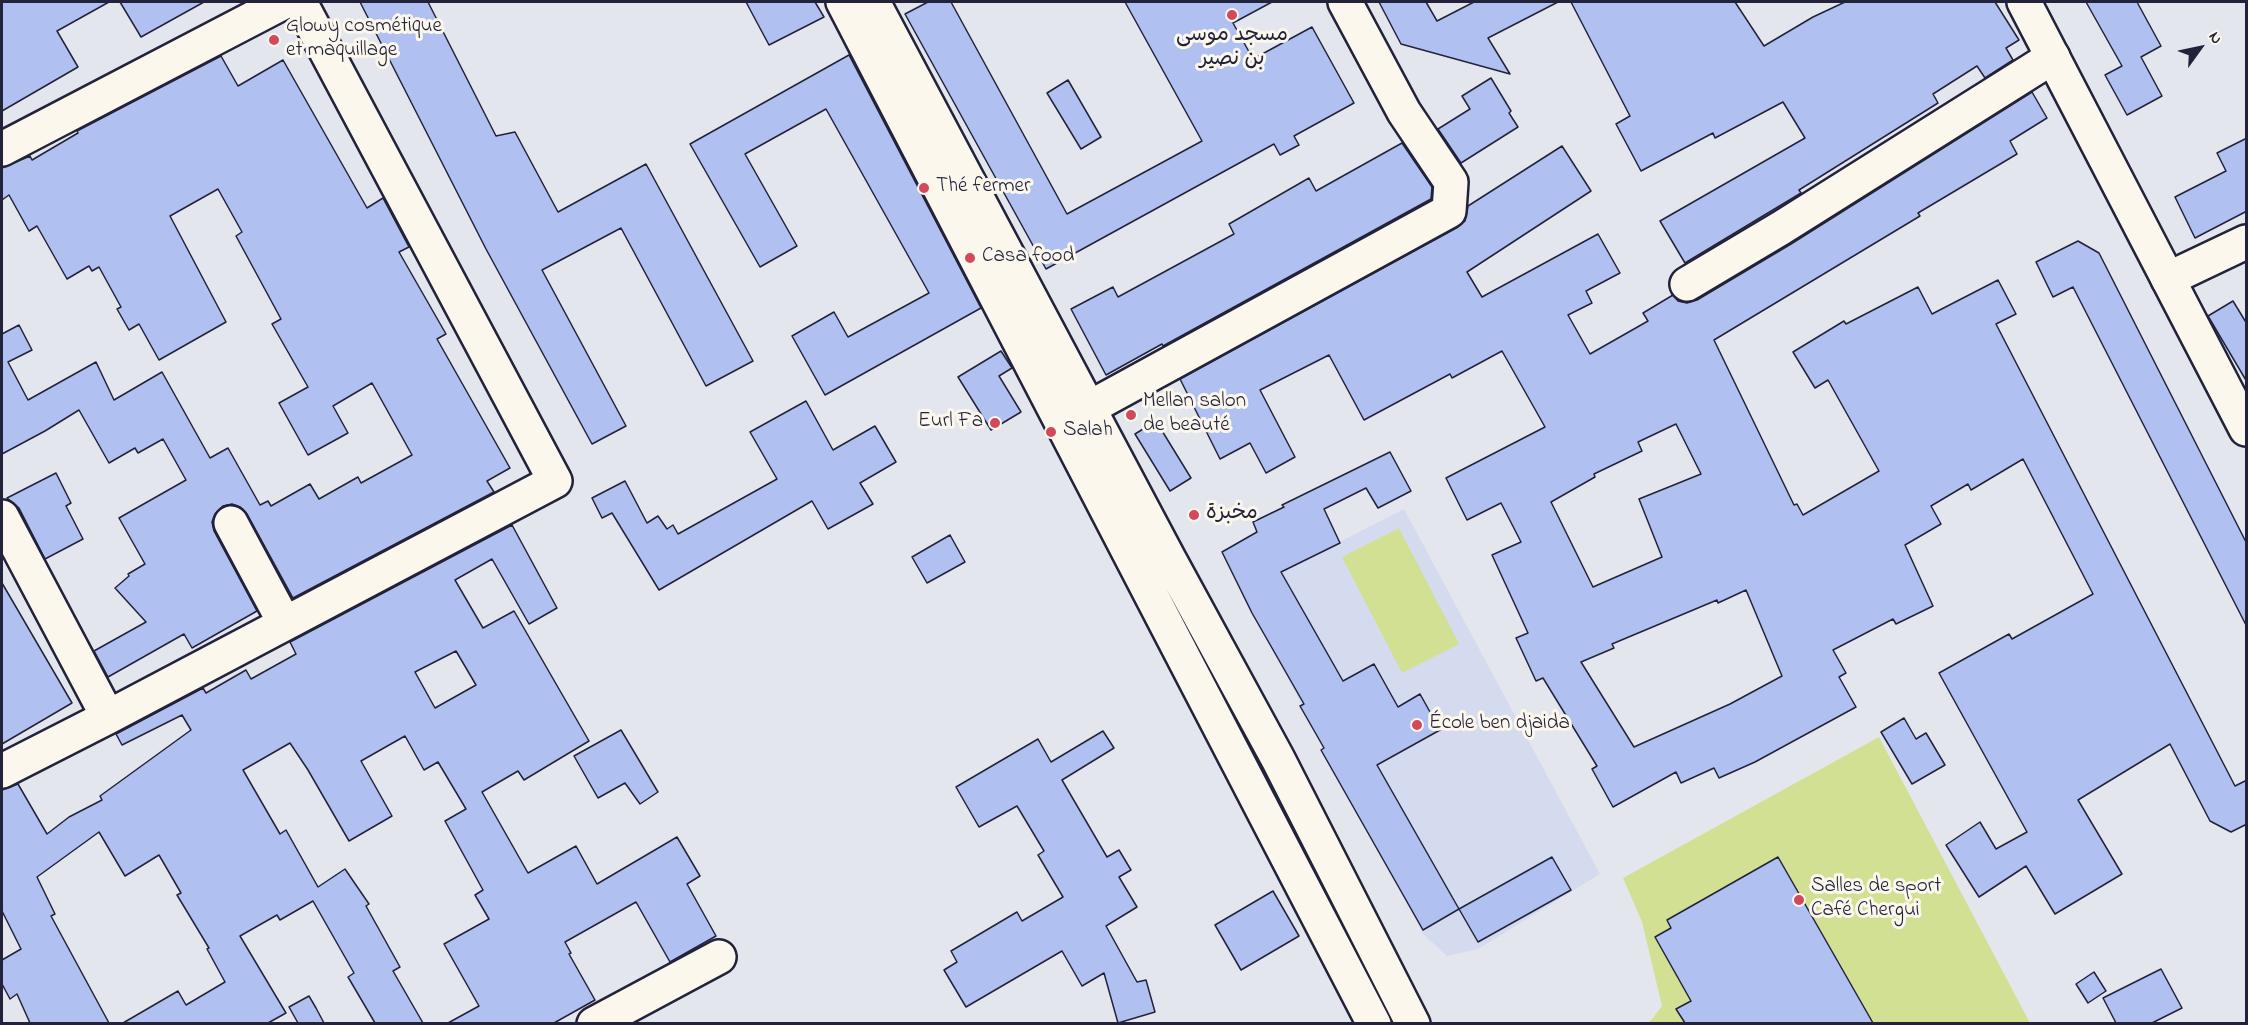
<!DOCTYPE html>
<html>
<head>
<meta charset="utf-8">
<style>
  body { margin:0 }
  #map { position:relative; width:2248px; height:1025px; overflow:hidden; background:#e4e6ed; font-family:"Indie Flower",sans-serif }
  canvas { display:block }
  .frame { position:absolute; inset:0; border:3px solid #22223b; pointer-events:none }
  .north { position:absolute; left:2170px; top:18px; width:60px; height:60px; -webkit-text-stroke:4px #fbf7ec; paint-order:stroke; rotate:57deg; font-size:16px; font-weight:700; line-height:24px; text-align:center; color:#22223b }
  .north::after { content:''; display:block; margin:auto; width:21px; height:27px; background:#22223b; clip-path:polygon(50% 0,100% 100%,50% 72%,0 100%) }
</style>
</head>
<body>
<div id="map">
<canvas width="2248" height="1025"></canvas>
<div class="frame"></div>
<div class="north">N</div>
</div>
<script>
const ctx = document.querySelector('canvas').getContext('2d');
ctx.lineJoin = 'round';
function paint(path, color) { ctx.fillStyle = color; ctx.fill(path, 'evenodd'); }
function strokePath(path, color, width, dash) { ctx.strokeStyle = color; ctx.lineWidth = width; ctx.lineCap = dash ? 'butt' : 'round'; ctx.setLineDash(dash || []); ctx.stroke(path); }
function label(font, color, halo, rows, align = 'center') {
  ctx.font = font + ' "Indie Flower","Playpen Sans Arabic",sans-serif'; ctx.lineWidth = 6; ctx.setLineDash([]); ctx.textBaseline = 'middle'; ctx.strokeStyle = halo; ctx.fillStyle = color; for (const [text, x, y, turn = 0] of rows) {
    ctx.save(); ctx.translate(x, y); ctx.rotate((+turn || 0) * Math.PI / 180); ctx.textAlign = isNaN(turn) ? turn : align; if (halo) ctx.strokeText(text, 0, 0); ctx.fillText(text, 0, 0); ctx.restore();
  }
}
paint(new Path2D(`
  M1404,509L1600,874L1478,949L1447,956L1423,934L1242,592Z`), '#d4dbee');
paint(new Path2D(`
  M1399,528L1459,644L1402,673L1342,557Z
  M1879,737L2030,1023H1649L1662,1006L1642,922L1623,878Z`), '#d2e093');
const building = new Path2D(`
  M2,2H109L57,31L78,67L2,111Z
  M120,2H204L141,37Z
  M360,2H428L496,136L515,132L558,212L646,164L753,361L706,386L621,228L542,270L626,426L592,444L486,249Z
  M746,2H815L824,17L769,45Z
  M928,2H951L1067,214L1202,141L1125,2H1272L1233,23L1253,59L1312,27L1354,103L1294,136L1299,145L1280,155L1274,144L1046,269L905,14Z
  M1379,2H1426L1437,21L1474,2H1558L1488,38L1510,74L1401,44Z
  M1571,2H1735L1764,46L1813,17L1845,2H1995L2019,40L2006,48L2013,60L1985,78L1977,66L1933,94L1938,103L1799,190L1801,193L1685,263L1660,221L1805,138L1783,102L1715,138L1713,133L1641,171L1616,124L1630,116Z
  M2086,2H2137L2161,46L2141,57L2162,96L2127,115L2105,75L2122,66Z
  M849,55L981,308L825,395L792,336L834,312L848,337L929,293L826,109L745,154L797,246L760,267L690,144Z
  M221,56L238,86L283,60L367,208L383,198L409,247L399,252L446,334L437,339L510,468L487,481L494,492L293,598L247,514L240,507L232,504L223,506L215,514L212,522L214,531L257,611L192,648L184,634L108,677L94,651L146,622L115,588L129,576L128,574L145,564L119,518L186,480L163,439L138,453L135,448L109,463L79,410L45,431L2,454V334L19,325L32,350L8,362L28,400L96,362L114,400L162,372L210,458L228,448L260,505L268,501L271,506L310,484L319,499L358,477L361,483L412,455L372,383L333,406L348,433L308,455L279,403L308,387L272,324L281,319L236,236L242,232L218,189L170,216L226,322L159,360L139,324L129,330L117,309L121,307L99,267L92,271L89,266L67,279L37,226L29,231L9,195L2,200V168L30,156L32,160L78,133L77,131Z
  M1491,78L1511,111L1509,113L1518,127L1461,163L1438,129L1470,109L1462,96Z
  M1068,80L1101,137L1081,149L1047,93Z
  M2032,92L2047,118L2010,141L2017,154L1918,213L1920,216L1714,340L1794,505L1797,504L1803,515L1879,471L1828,380L1815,388L1793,352L1844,321L1846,324L1918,287L1932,314L1998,280L2016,314L1996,324L2235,786L2247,780V824L2231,832L2210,821L2170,744L2078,800L2122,874L2055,914L2026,866L1979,897L1946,845L1980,822L1996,849L2027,832L1939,673L2009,634L2012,639L2093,594L2023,459L1971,490L1968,484L1931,506L1941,524L1905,545L1933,606L1896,624L1893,619L1833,650L1846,673L1839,677L1856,707L1755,762L1719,778L1714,768L1681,783L1676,772L1613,807L1592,769L1597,766L1543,678L1536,681L1516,638L1528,633L1492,555L1521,542L1501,503L1467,520L1446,478L1545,427L1502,351L1452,378L1450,374L1364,420L1329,355L1260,390L1295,457L1266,473L1250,443L1220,459L1180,379L1458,227L1465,221L1468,206L1562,146L1591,191L1467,272L1482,297L1598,234L1620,273L1586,291L1592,303L1568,315L1590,354L1648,321L1643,313L1673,295L1678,301L1687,303L1697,300L1791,244ZM1676,424L1701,474L1639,499L1662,557L1593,587L1551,502L1595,477L1594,474L1642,451L1638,442ZM1746,590L1782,676L1730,704L1634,747L1581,662L1614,648L1612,644L1717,600L1718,603Z
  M2247,138V211L2195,238L2175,197L2226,171L2217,153Z
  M1402,143L1432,187L1431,199L1163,346L1162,344L1106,375L1071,309L1113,287L1118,297L1234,234L1229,224L1309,178L1316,191Z
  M2078,241L2099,253L2247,544V627L2073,287L2053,297L2036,262Z
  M2233,301L2247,324V382L2208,316Z
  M1001,351L1012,368L999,376L1021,412L991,430L958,377Z
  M806,401L833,450L875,426L896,462L860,483L873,504L828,529L812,501L659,590L612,513L602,518L592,498L625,481L647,523L658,516L667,529L673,525L678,534L777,479L750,432Z
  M1156,421L1191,478L1170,491L1135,434Z
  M1390,452L1411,491L1378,508L1366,488L1324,509L1340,543L1281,572L1343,681L1374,664L1398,707L1420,694L1440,730L1377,765L1459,909L1423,930L1321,750L1324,748L1300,706L1304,704L1252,613L1222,552L1257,532L1253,522L1284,507L1282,505Z
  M56,473L71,503L66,506L83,539L45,559L19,508L7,498Z
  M512,525L557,608L529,624L492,559L455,580L483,628L514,611L589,741L524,780L518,771L482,792L528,873L576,846L597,884L677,837L700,876L687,884L716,936L670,962L636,902L565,942L571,953L569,954L595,1000L554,1023H448L479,1006L444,944L489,919L475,895L483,890L445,821L466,809L438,762L424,770L405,736L361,761L392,816L349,841L308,770L290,743L243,770L280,834L286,830L318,887L345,869L369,904L366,906L400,967L393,971L423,1023H375L348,977L354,973L313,901L280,920L277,915L240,936L286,1013L268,1023H123L178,991L186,1005L225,982L207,949L209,948L177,895L181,893L159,855L125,876L99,832L37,877L55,914L51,916L109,1023H30L17,994L10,999L2,984V960L21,949L2,911V790L18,784L47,834L69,817L102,800L100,796L191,730L182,715L122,745L116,734L203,688L206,693L246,670L251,679L296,654L290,642ZM456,651L476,685L435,708L415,672Z
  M950,535L965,562L927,583L912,557Z
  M2,583L72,703L2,744Z
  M1904,718L1916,739L1926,733L1945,765L1912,784L1881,732Z
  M621,730L658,792L640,804L625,783L598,798L574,756Z
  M1103,731L1114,748L1062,780L1107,857L1119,850L1131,870L1119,877L1137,907L1106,926L1137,982L1146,980L1155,1012L1118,1023L1104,973L1082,986L1062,951L966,1007L944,970L957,962L951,951L1017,912L1022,921L1063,897L1038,855L1044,851L1017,806L979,827L956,787L1038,739L1051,762Z
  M1552,857L1571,890L1478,942L1459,909Z
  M1778,857L1873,1023H1685L1676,1009L1691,1001L1655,937L1671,928L1667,920Z
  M1273,891L1299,936L1241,970L1215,925Z
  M2161,969L2182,1008L2152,1023H2116L2103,998Z
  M2094,972L2106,991L2088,1003L2076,984Z
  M309,996L316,1008L324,1023H298L289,1007Z`);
paint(building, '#b0c0f0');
strokePath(building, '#22223b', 1.5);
const minor = new Path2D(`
  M2168,279L2246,242
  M1687,284L1781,228L2053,57
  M1089,408L1449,211L1451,182L1404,112L1345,2
  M2,517L108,717
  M231,523L284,622
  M2,771L108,717L555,481L300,2
  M594,1024L719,957`);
const major = new Path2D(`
  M843,2L1374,1024
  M873,2L1169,559L1278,759L1413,1024
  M2024,2L2246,429
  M2,149L284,2`);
strokePath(minor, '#22223b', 38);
strokePath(major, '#22223b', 38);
strokePath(minor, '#fbf7ec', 33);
strokePath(major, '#fbf7ec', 33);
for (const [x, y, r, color] of [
  [1232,15,6,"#d1495b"],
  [274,40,6,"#d1495b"],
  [924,188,6,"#d1495b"],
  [970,258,6,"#d1495b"],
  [1131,415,6,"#d1495b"],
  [995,423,6,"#d1495b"],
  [1051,432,6,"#d1495b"],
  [1194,515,6,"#d1495b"],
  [1417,725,6,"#d1495b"],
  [1799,900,6,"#d1495b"]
]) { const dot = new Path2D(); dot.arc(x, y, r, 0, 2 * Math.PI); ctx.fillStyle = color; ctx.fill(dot); strokePath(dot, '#fbf7ec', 2); }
label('21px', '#22223b', '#fbf7ec', [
  ["Glowy cosmétique",286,28],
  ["et maquillage",286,52],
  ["مسجد موسى",1232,37,"center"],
  ["بن نصير",1232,61,"center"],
  ["Thé fermer",936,188],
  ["Casa food",982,258],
  ["Mellan salon",1143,403],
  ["de beauté",1143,427],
  ["Eurl Fa",983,423,"right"],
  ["Salah",1063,432],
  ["مخبزة",1206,515],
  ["École ben djaida",1429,725],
  ["Salles de sport",1811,888],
  ["Café Chergui",1811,912]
], 'left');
</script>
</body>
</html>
